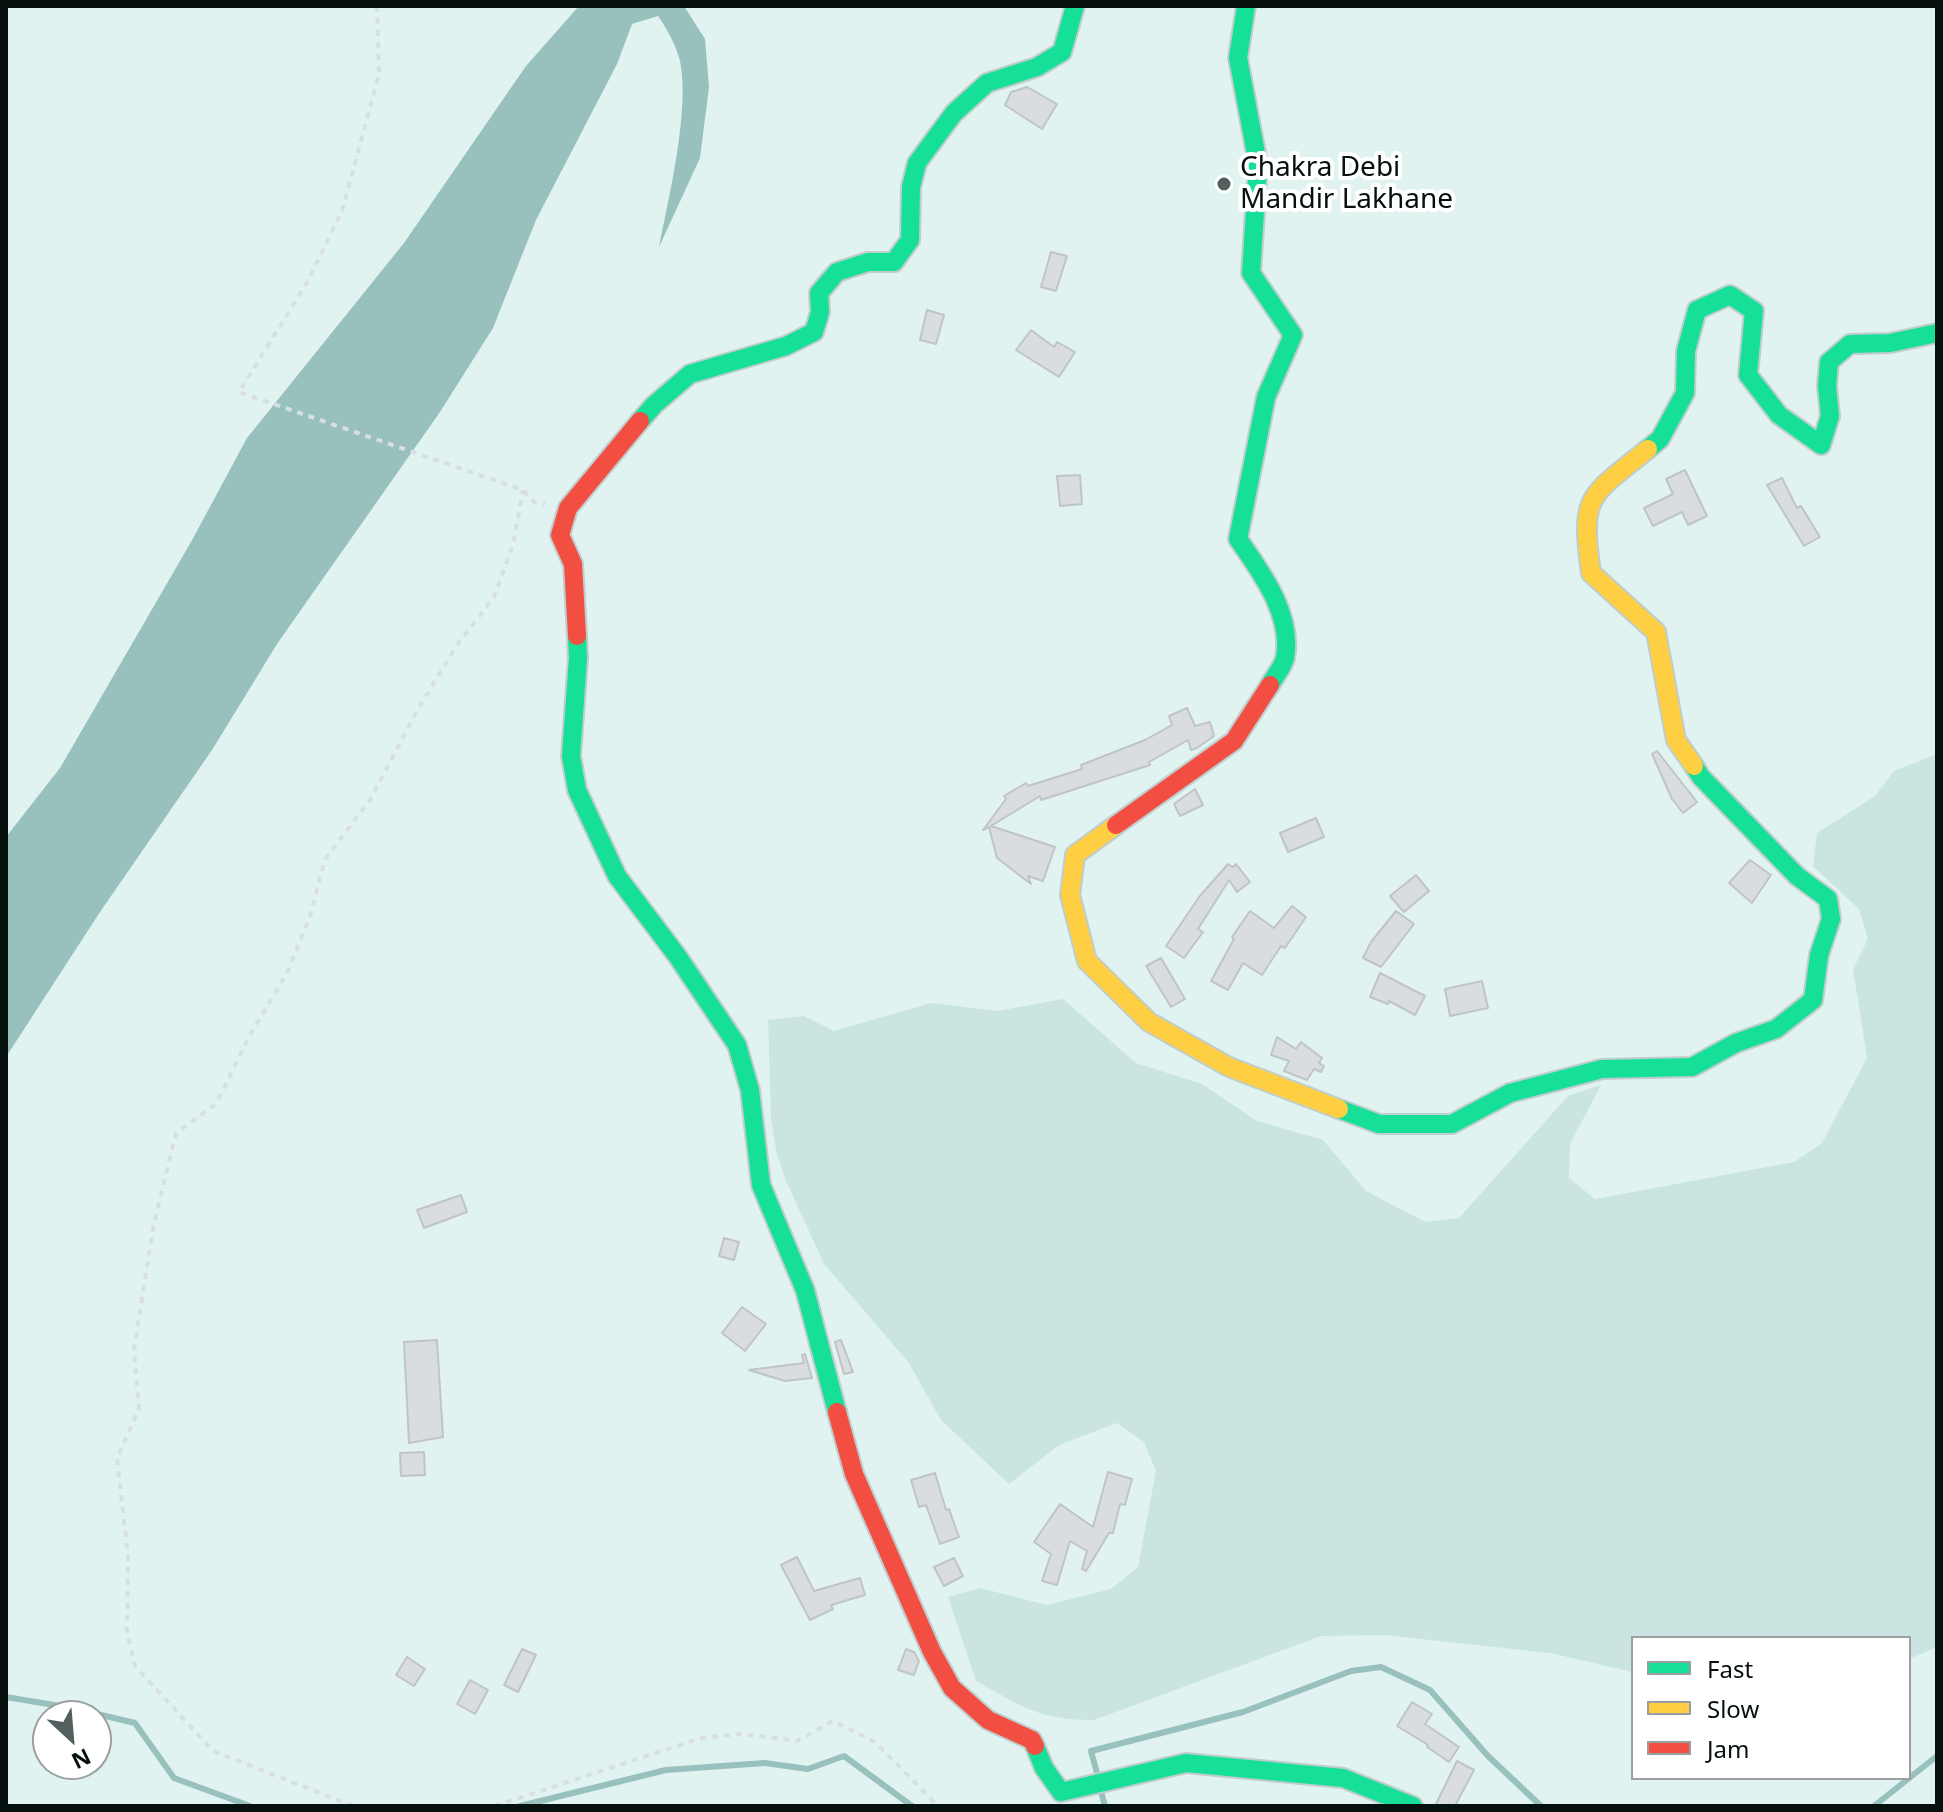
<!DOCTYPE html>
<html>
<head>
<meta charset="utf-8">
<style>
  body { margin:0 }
  #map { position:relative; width:1943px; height:1812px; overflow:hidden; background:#e1f3f1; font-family:"Noto Sans",sans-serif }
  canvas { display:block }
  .frame { position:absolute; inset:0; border:8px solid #05100f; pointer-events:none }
  .legend { position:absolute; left:1631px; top:1636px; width:280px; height:144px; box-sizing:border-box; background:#fff; border:2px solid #9b9f9f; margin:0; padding:10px 14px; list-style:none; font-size:24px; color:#05100f }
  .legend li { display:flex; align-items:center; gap:16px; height:40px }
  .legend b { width:40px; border:2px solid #9b9f9f }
  .north { position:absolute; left:32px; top:1700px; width:80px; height:80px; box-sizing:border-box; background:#fff; border:2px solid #9b9f9f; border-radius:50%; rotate:154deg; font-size:22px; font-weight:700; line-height:32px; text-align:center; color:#05100f }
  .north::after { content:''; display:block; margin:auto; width:28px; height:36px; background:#525f5e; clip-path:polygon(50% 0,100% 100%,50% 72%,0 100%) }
</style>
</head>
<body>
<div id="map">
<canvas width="1943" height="1812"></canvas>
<div class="frame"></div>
<ul class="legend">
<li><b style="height:10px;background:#16e098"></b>Fast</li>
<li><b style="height:10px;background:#ffcf43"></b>Slow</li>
<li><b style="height:10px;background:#f24e42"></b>Jam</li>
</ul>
<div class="north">N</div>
</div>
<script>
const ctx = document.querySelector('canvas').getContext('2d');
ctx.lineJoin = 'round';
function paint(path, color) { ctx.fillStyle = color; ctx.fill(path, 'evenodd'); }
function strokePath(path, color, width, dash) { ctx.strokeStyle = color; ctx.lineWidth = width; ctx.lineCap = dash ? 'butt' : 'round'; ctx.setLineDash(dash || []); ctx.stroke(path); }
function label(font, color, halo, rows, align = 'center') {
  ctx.font = font + ' "Noto Sans",sans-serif'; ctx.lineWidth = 8; ctx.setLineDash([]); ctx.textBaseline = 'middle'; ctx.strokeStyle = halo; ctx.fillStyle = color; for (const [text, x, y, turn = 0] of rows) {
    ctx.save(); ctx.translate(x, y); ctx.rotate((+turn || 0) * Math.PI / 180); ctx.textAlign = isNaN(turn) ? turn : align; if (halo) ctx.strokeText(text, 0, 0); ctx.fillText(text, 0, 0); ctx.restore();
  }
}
paint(new Path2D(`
  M1937,754V1647L1909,1659V1638H1633V1672L1550,1653L1384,1635L1321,1636L1094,1720C1039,1720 1023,1707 976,1681L948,1597L980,1588L1047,1605L1111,1589L1138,1567L1156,1471L1144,1442L1117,1423L1059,1445L1009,1484L941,1420L909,1363L824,1264L786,1181L776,1151L771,1118L768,1020L804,1016L834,1031L931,1003L997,1011L1063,999L1136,1063L1202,1084L1257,1121L1323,1140L1366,1191L1425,1222L1459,1218L1568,1096L1601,1085L1570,1144L1569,1178L1595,1199L1794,1162L1822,1143L1867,1058L1853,969L1868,939L1859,909L1813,866L1817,833L1875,796L1894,771Z`), '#cae4e2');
paint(new Path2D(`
  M579,6H684L705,39L709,87L700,158L659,247C669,196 690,110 680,61C676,45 667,29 658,16L632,24L617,64L536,220L493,328L440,412L277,644L212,750L100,912L6,1057V837L60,768L191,542L247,438L404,243L526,66Z`), '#98c0bd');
strokePath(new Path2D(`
  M6,1697L72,1708L135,1723L174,1778L250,1806
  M1098,1777L1091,1751L1243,1712L1351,1671L1381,1667L1430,1690L1488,1756L1541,1806
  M1100,1788L1105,1806
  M520,1806L666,1770L765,1763L808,1769L844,1756L912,1806
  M1874,1806L1937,1756`), '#98c0bd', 6);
const building = new Path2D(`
  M1027,87L1057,104L1042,129L1005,105L1011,92Z
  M1051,252L1067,256L1056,291L1041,287Z
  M927,310L944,315L936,344L920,340Z
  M1031,330L1054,347L1057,342L1075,352L1059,377L1016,350Z
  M1685,470L1707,516L1688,525L1682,512L1653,526L1644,508L1673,494L1666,479Z
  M1080,475L1082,504L1060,506L1057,476Z
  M1782,478L1797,508L1801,506L1820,537L1804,546L1767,485Z
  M1187,708L1195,726L1210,722L1214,736L1197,748L1191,750L1188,740L1149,762L1150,765L1041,800L1040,796L991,826L1055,847L1043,881L1028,876L1031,884L997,858L989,827L983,830L1006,799L1004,796L1026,783L1028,786L1082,769L1081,765L1145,740L1172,725L1169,716Z
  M1657,751L1697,802L1683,813L1672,799L1652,754Z
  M1195,789L1203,805L1180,816L1174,804Z
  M1316,818L1324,837L1288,852L1280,833Z
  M1750,860L1771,875L1752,903L1729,883Z
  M1228,864L1233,867L1236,864L1250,882L1237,892L1229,880L1198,929L1203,932L1184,958L1166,946L1199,897Z
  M1416,875L1429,891L1404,912L1390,896Z
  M1292,906L1306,917L1285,948L1281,946L1262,975L1243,963L1228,990L1211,981L1234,939L1232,937L1250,911L1274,928Z
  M1396,911L1414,924L1381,967L1363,958L1371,942Z
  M1161,958L1185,999L1171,1007L1146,966Z
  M1380,973L1425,996L1415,1015L1389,1001L1388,1004L1370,997Z
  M1482,981L1488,1008L1450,1016L1445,989Z
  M1277,1037L1296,1049L1301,1042L1322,1058L1319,1063L1324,1066L1321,1072L1314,1069L1307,1080L1284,1071L1289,1061L1271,1055Z
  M461,1195L467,1212L424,1228L417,1210Z
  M724,1238L739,1242L734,1260L719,1256Z
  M742,1307L766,1324L745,1351L722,1333Z
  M437,1340L443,1437L409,1443L404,1342Z
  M841,1340L853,1372L844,1374L835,1342Z
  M805,1354L812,1378L785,1381L749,1370L804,1363L802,1355Z
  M424,1452L425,1475L401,1476L400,1453Z
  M1108,1472L1132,1479L1125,1505L1120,1504L1113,1533H1109L1086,1571L1082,1569L1087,1551L1070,1541L1057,1585L1042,1581L1051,1554L1034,1542L1060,1504L1093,1527Z
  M935,1473L946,1510L949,1509L959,1537L940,1544L926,1505L919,1507L911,1480Z
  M797,1557L814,1591L860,1578L865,1595L831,1605L833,1609L810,1620L781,1565Z
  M954,1558L963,1576L944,1586L934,1567Z
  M522,1649L536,1655L518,1692L504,1685Z
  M906,1649L914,1652L919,1661L914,1675L898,1670Z
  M407,1657L425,1669L414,1686L396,1675Z
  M470,1680L488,1690L475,1714L457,1704Z
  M1412,1702L1432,1714L1425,1724L1459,1747L1449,1762L1427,1747L1428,1745L1397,1726Z
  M1457,1761L1474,1770L1455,1806H1435Z`);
paint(building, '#dadddf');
strokePath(building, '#c1c4c6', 2);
const fast = new Path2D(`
  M1246,6L1238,58L1258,164L1251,273L1293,335L1266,397L1238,539C1261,572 1293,615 1285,658C1283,667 1274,677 1270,685
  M640,421L654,405L690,374L786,346L814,332L820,312L819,293L837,272L868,262H894L910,240L911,187L917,163L954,113L987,83L1037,67L1062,52L1075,6
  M1648,449L1660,439L1685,393L1686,351L1697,310L1730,295L1754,311L1748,375L1779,415L1821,445L1830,416L1827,386L1829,362L1850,344L1890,343L1937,333
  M577,636L578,658L571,756L577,790L617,876L678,957L737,1045L750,1090L761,1185L805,1290L837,1412
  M1339,1109L1379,1124H1452L1510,1093L1602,1069L1692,1067L1736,1043L1776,1029L1813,1000L1819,955L1831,919L1828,899L1797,876L1701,777L1694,766
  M1035,1746L1044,1768L1061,1792L1186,1763L1343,1778L1413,1806`);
const slow = new Path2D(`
  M1648,449C1589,497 1580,494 1591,573L1656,632L1676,740L1694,766
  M1116,825L1075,855L1070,895L1087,961L1149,1022L1229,1067L1339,1109`);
const jam = new Path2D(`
  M577,636L573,564L560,535L568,508L640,421
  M1116,825L1234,741L1270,685
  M837,1412L854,1474L932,1652L952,1688L988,1720L1032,1740L1035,1746`);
strokePath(fast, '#bfcdcc', 22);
strokePath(slow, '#bfcdcc', 22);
strokePath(jam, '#bfcdcc', 22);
strokePath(new Path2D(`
  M377,6L379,74L342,211L308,281L239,392L523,490L534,502L545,504
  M353,1806L213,1751L135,1666L127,1632L128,1556L117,1458L139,1409L134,1350L153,1228L176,1133L216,1104L250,1035L287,973L310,916L325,859L370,800L418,709L457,645L494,597L513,545L523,490
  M495,1806L701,1738L741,1734L797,1741L833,1721L875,1742L938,1806`), '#d9dfdf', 4, [6, 6]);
strokePath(fast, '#16e098', 18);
strokePath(slow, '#ffcf43', 18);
strokePath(jam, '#f24e42', 18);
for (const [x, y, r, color] of [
  [1224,184,8,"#525f5e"]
]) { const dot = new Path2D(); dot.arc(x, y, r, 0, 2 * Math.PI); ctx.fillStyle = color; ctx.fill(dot); strokePath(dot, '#fff', 3); }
label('28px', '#05100f', '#fff', [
  ["Chakra Debi",1240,168],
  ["Mandir Lakhane",1240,200]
], 'left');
</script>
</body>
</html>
